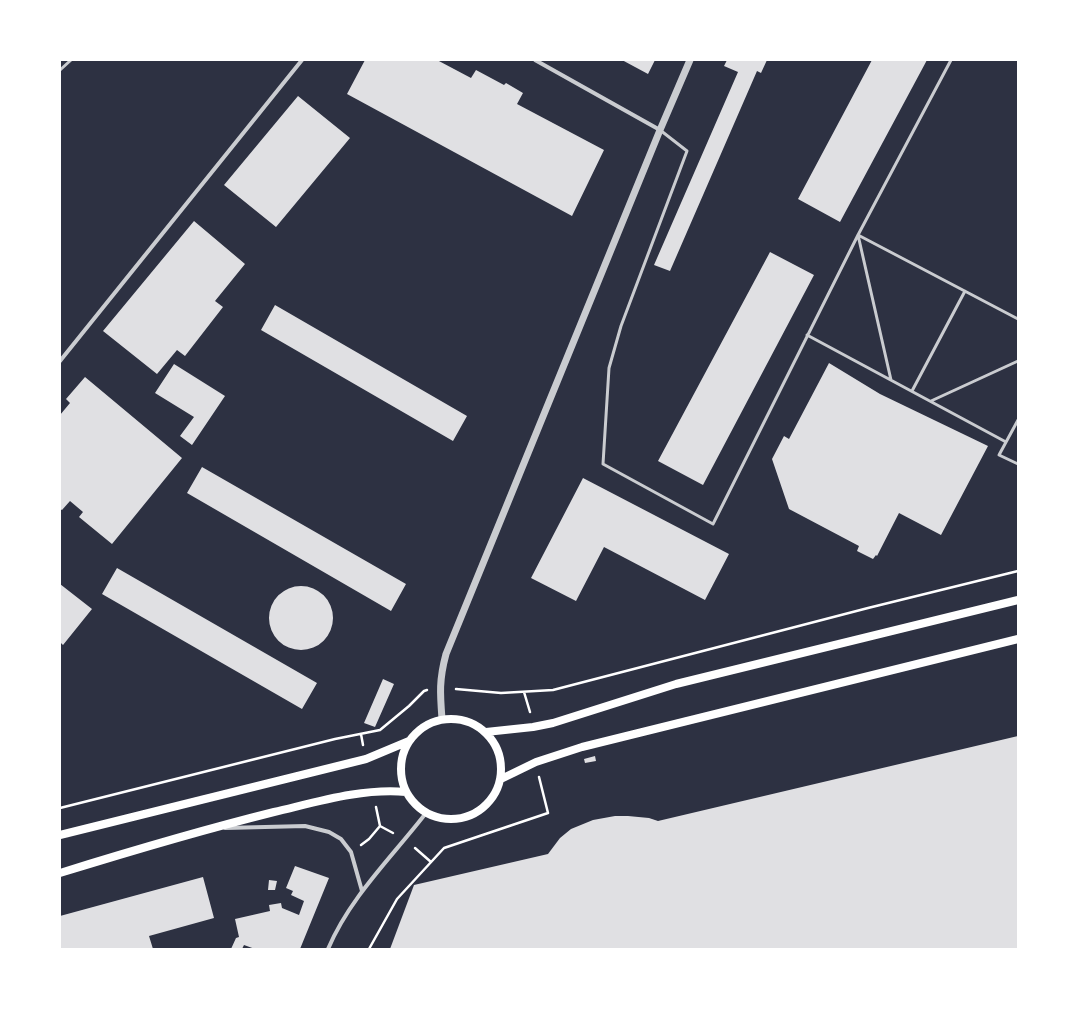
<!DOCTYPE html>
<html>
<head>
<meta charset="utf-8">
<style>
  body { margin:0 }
  #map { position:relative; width:1078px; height:1009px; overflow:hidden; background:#2d3142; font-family:Commissioner,sans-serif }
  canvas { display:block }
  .frame { position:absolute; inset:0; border:61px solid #fff; pointer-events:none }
</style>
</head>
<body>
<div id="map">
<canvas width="1078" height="1009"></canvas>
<div class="frame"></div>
</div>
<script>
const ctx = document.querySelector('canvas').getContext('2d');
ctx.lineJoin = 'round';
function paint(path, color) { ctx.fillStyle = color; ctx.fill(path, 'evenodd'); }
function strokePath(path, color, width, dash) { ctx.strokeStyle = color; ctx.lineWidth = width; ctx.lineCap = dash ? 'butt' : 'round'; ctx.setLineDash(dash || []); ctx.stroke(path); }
paint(new Path2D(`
  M365,60H437L471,78L476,70L504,85L506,83L523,93L517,104L604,150L572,216L347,94Z
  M622,60H655L648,74Z
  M727,60H767L761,73L757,71L670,271L654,265L738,72L724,66Z
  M872,60H927L840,222L798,199Z
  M298,96L350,138L276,227L224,185Z
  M194,221L245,264L215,301L223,307L185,356L177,350L157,374L103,331Z
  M770,252L814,275L703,485L658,461Z
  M275,305L467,416L453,441L261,330Z
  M829,363L880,394L988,446L941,535L899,513L877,556L876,555L873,559L857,551L859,546L789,509L772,459L784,436L789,439Z
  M174,364L225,396L192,445L180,436L194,417L155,393Z
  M85,377L182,458L112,544L79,517L83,512L70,501L62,510L60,509V415L70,403L66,399Z
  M202,467L406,584L391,611L187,493Z
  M583,478L729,554L705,600L604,547L576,601L531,578Z
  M117,568L317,683L302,709L102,594Z
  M60,584L92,609L63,645L60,642Z
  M269 618a32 32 0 1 1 64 0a32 32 0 1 1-64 0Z
  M383,679L394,684L375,727L364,723Z
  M1018,736V949H390L414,885L548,854L560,838L571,829L593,820L615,816H628L649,818L658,821Z
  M595,756L596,761L585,763L584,759Z
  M295,866L329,878L300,949H255L244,945L242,949H231L236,938L239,937L235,919L270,911L269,905L281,903L282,908L299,915L304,901L291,895L293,891L286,888Z
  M203,877L214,918L149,936L153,949H60V916Z
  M269,880L277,881L275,890H268Z`), '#e0e0e3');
strokePath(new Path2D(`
  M456,689L501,693L553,690L868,608L1018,571
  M524,692L530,712
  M361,734L363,745
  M60,808L335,739L380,730L409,706L424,691L427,690
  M380,826L393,833
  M361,845L369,839L380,826L376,807
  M415,848L431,862
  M369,949L397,899L444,848L548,813L539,777`), '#fff', 2.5);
strokePath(new Path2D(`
  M60,70L71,60
  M660,130L687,151L621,326L609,368L603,464L713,524L858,235L951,60
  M858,235L1018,319
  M858,235L891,380
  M807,335L1006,442
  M912,391L965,291
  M931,401L1018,361
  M1018,420L999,455L1018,464`), '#caccd0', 3);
strokePath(new Path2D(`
  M535,60L660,130
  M60,361L302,60
  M225,828L305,826L329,832L341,839L351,852L362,891
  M328,949C350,897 392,857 426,813`), '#caccd0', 4);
strokePath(new Path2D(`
  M442,719C440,693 439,680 446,654L660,130L690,60`), '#caccd0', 7);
strokePath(new Path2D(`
  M401 769a50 50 0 1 1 100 0a50 50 0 1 1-100 0Z
  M486,732L533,727L553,723L676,684L1018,600
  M501,779L536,762L582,747L1018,639
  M60,835L366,759L409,741
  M60,873C131,851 202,830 274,812C317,802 362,788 406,792`), '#fff', 8);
</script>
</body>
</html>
